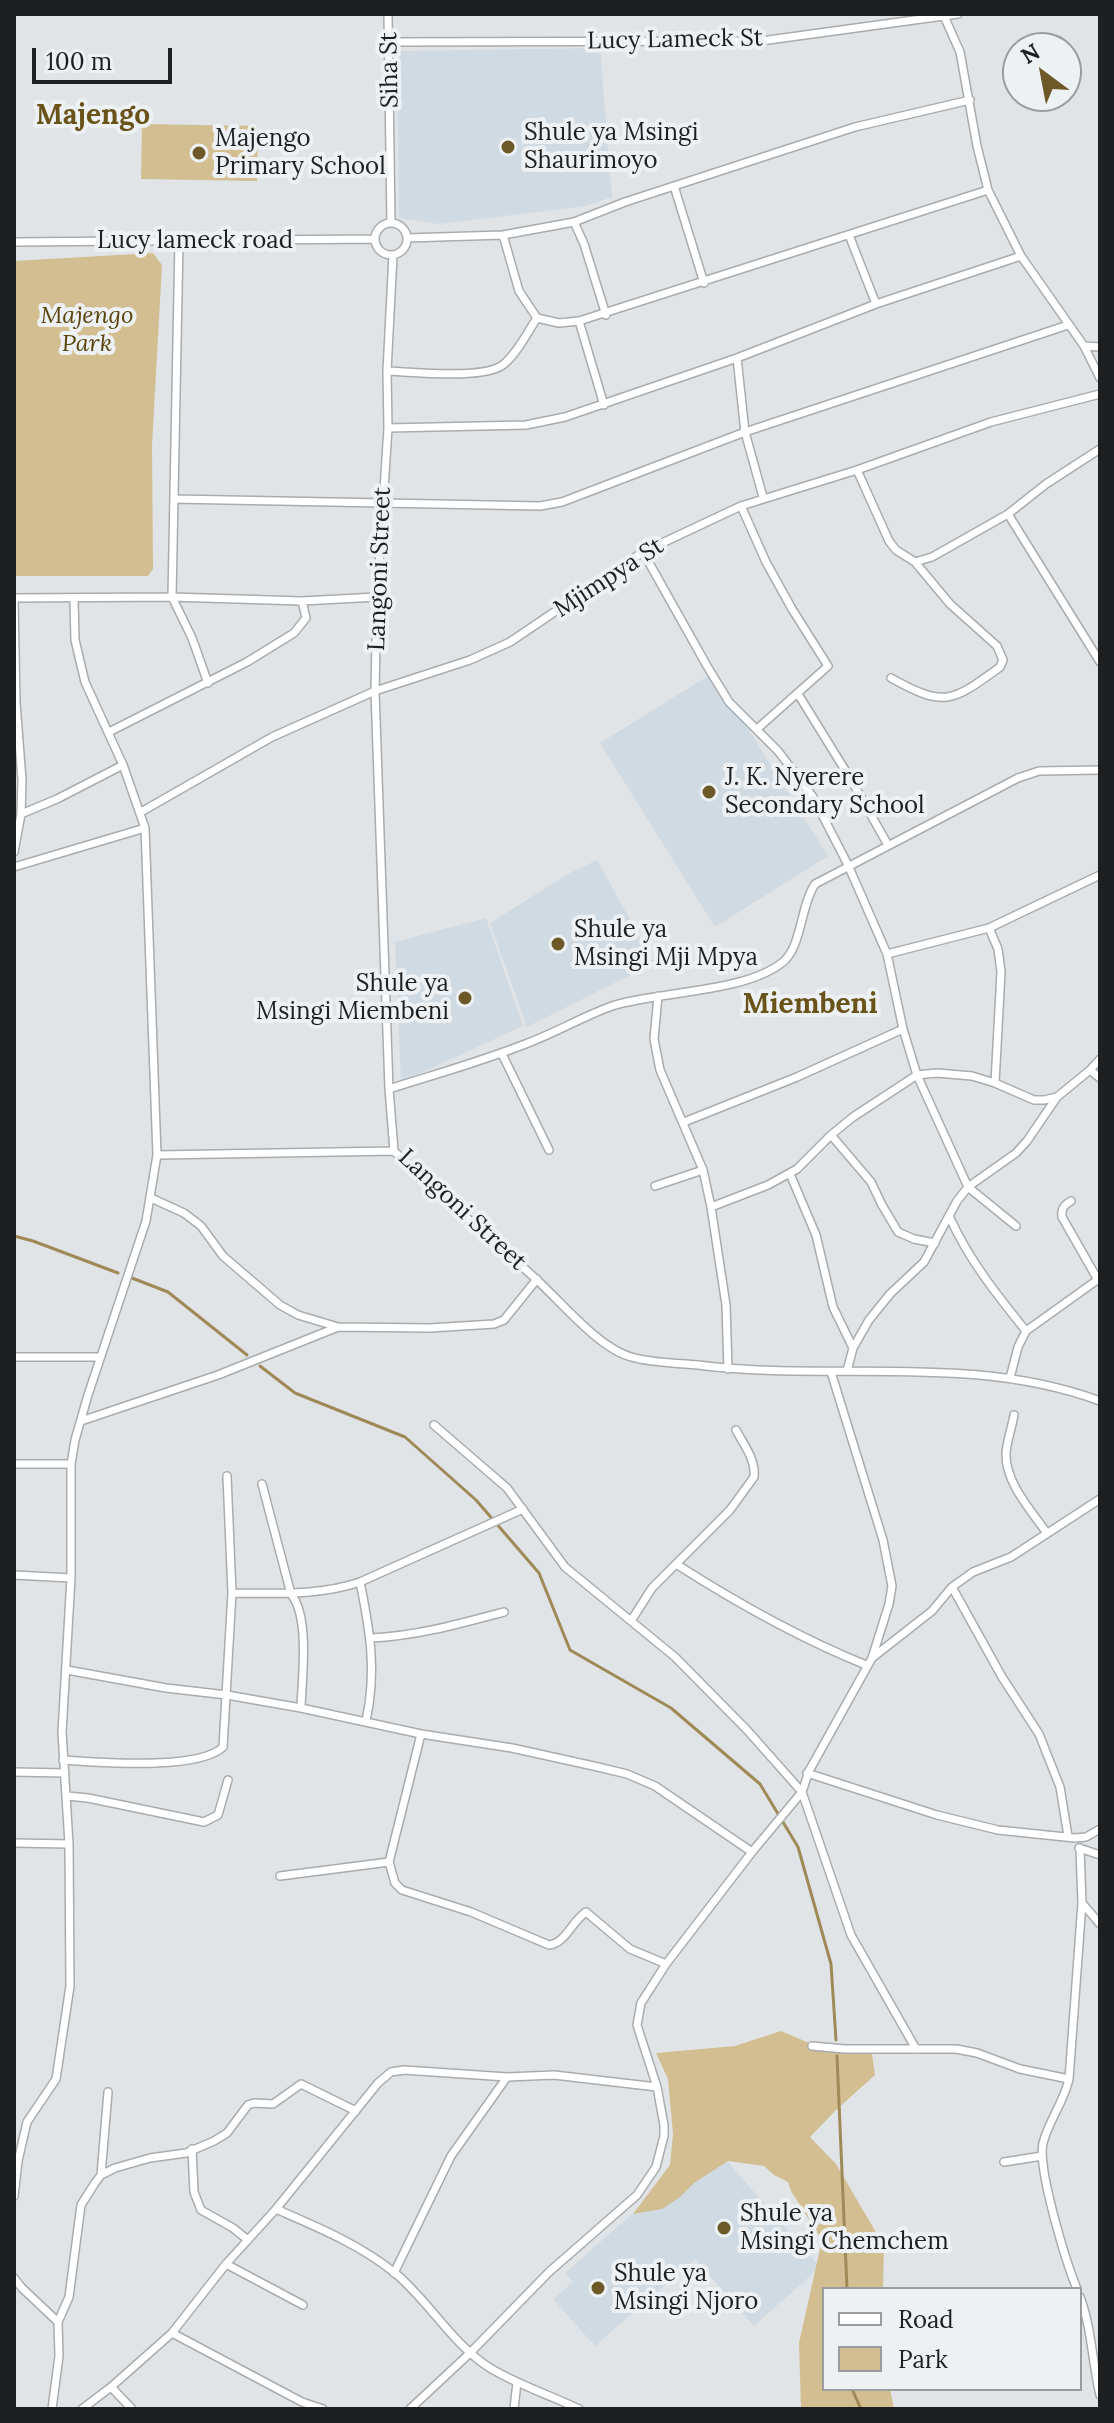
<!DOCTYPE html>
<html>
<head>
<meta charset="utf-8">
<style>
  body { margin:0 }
  #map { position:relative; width:1114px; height:2423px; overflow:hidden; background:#e0e4e7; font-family:Lora,serif }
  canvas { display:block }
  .frame { position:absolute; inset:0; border:16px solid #1e1f20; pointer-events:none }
  .legend { position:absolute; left:822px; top:2287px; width:260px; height:104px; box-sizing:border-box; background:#edf1f4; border:2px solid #9a9d9f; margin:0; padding:10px 14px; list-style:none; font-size:24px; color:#1e1f20 }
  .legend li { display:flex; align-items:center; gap:16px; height:40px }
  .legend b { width:40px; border:2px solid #9a9d9f }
  .north { position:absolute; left:1002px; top:32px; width:80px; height:80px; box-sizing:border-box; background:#edf1f4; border:2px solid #9a9d9f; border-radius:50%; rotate:328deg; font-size:22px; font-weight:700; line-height:32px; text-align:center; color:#1e1f20 }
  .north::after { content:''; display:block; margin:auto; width:28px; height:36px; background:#6d5827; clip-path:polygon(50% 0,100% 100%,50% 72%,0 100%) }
  .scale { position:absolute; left:32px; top:48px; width:140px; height:36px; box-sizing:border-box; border:4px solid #1e1f20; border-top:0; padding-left:10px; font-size:24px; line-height:28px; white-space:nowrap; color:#1e1f20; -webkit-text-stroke:6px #edf1f4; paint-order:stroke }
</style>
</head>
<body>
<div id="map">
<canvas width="1114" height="2423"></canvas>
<div class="frame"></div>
<ul class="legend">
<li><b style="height:10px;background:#fff"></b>Road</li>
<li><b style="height:22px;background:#d2be91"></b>Park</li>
</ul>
<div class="north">N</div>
<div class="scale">100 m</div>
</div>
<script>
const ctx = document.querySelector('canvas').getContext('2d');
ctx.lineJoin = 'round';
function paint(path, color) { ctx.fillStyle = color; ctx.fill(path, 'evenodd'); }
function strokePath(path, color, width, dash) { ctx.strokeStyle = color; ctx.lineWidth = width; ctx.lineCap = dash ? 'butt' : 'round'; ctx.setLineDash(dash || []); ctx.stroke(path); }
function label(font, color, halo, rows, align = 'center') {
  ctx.font = font + ' Lora,serif'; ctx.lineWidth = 8; ctx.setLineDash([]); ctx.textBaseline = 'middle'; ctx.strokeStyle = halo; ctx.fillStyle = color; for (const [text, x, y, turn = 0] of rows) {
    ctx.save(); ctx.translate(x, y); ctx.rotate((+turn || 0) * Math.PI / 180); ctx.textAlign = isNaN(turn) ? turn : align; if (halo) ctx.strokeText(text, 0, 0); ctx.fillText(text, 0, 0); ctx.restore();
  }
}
paint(new Path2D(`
  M600,48L612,197L586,206L439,224L399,218L397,51Z
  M713,673L828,856L715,927L600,743Z
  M597,860L654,963L527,1027L490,923L568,874Z
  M486,918L523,1026L401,1082L395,942Z
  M719,2152L820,2267L754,2326L695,2259L595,2346L553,2299L573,2282L565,2273L648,2200Z`), '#cfdae2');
paint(new Path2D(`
  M142,124L258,126L257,181L141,179Z
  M153,253L162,265L152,445L153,569L148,576H14V261Z
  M781,2031L821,2048L872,2054L875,2075L836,2110L810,2137L836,2164L884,2246L883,2289H824V2389H890L894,2409H801L799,2343L822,2240L791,2191L788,2182L774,2175L764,2166L728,2161L694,2183L680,2197L662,2209L633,2214L670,2165L673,2134L668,2079L656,2053L735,2046Z`), '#d2be91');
strokePath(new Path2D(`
  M14,1236L33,1241L118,1273
  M132,1278L168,1292L247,1355
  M260,1366L295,1393L405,1437L476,1500L539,1573L570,1650L671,1708L760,1784L798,1847L831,1964L836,2040
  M837,2056L847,2289
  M852,2389L861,2409`), '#9f8957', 3);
const minor = new Path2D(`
  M388,14L391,223
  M944,16L960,52L977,146L988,190L1021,256L1084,346L1100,378
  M390,42L761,41L958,14
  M674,186L704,283
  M574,222L584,244L606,315
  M375 239a16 16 0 1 1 32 0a16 16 0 1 1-32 0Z
  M503,235L519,291L537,318L559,323L579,321L988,190
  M849,235L876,304
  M407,238L503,235L574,222L625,202L855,127L970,100
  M179,241L172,597L192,638L208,683
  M14,242L375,239
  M393,255L387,371L388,428L377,597L375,691L389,1089L394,1151C440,1198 491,1237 538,1281C563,1304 599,1348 631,1357C652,1363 676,1363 698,1365C832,1382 971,1353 1100,1401
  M579,321L604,405
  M1084,346L1100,347
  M737,358L745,432L763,497
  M387,371C413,372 486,380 504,364C518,352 527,333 537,318
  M388,428L526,425L565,417L737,358L876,304L1021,256
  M857,470L889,541L896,550L915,562L932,557L1008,514L1046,484L1100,449
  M174,499L540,506L562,502L745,432L1068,325
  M741,506L766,562L792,609L828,666L757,729
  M1008,514L1100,662
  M643,552L707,666L729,702L778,751L813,797L848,865L887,954L903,1029L917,1075L968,1187L1016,1226
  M14,598L172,597L302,601L377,597
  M891,678C945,708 952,702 1000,667L1003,660L997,646L950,604L915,562
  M798,694L850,778L888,845
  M109,732L247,662L294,633L306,618L302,601
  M141,812L272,737L375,691L470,660L510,642L643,552L741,506L857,470L991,422L1100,394
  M21,814L57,799L123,765
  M14,852L21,814L22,780L16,703L14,598
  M14,867L145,828
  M989,928L998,949L1001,972L995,1083
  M887,954L989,928L1100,875
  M658,996L654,1039L660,1070L703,1170L711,1207L726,1305L728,1369
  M502,1054L549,1150
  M1090,1070L1100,1059
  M389,1089C436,1074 483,1061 528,1043C557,1032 584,1016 612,1006C659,991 745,993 783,962C802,946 800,907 815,884L1018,778L1039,771L1100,770
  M684,1122L797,1077L903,1029
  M831,1135L871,1182L882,1205L898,1232L914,1239L935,1243
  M157,1155L394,1151
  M790,1174L816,1235L833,1307L853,1348
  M655,1186L703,1170
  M151,1198L184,1213L201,1226L223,1256L280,1305L298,1315L338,1327
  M1071,1201C1064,1205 1061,1209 1062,1217L1098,1280
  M711,1207L768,1185L797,1169L831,1135L853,1117L917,1075L937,1073L972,1076L995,1083L1034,1100H1044L1057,1097L1090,1070L1100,1078
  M950,1218C969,1260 997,1295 1026,1331
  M14,1357H100
  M847,1371L853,1348L869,1320L890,1294L924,1262L957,1201L968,1187L1016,1153L1027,1141L1057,1097
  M1010,1378L1018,1347L1026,1331L1100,1278
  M1014,1415C1012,1427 1007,1440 1006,1453C1005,1482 1030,1509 1046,1532
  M81,1421L218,1375L338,1327L430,1328L494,1324L504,1320L537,1279
  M434,1425L507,1488L565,1567L675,1657L747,1730L802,1792L851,1935L916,2049
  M14,1464H71
  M262,1484L291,1594C310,1617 302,1677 301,1708
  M676,1564C737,1603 799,1638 866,1665
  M14,1575L71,1578
  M360,1582C370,1631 377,1671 366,1721
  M952,1587L1002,1677L1039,1734L1060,1787L1068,1836
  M232,1593C275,1593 319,1596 360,1582L523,1509
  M631,1621L652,1588L730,1510L754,1477C756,1460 744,1445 736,1430
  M371,1638C417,1636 459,1624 504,1612
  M872,1658L932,1611L952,1587L973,1572L1011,1557L1100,1499
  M67,1670L166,1688L227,1695L301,1708L421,1734L512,1748L598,1767L627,1774L655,1786L752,1852
  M421,1734L389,1862L395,1883L402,1890L471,1912L549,1945C566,1943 572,1921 586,1912L630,1949L666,1964
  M63,1760C98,1762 198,1771 223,1747L232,1593L227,1476
  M14,1772L65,1773
  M807,1773L937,1815L998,1830L1075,1838L1086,1837L1100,1829
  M67,1796L88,1798L204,1822L218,1815L228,1780
  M14,1843L69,1844
  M1079,1848L1100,1855
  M280,1876L389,1862
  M1082,1903L1100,1924
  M812,2046L845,2049H956L977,2053L1020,2069L1069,2079
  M192,2149L194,2192L201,2210L233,2228L248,2240
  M1004,2162L1042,2156
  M101,2175L108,2092
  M14,2196L18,2161L27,2122L56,2079L70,1986L69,1844L62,1732L71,1578V1464L75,1440L88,1395L146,1221L157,1155L145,828L123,765L85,682L75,640L74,599
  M276,2209C317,2227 359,2244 395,2273C429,2301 452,2344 490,2368C518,2385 550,2395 579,2409
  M226,2264L303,2305
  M394,2273L451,2156L507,2077
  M14,2278L22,2288L58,2322
  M1077,2289C1066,2262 1037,2168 1043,2143C1049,2120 1064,2102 1069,2079L1082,1903L1080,1848
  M1080,2297C1092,2329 1092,2362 1100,2395
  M172,2333L302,2402L323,2409
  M111,2387L132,2409
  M52,2409L59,2356L58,2322L69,2297L81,2205L95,2183L101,2175L115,2168L150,2158L186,2153L214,2141L227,2133L248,2105L254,2103L273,2104L301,2084L356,2111
  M82,2409L111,2387L172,2333L226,2264L276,2209L378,2083L391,2072L404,2070L507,2077L554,2075L657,2087
  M410,2409L470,2353L549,2272L637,2195L656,2167L664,2136V2125L657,2087L637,2025L641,2003L666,1964L752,1852L802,1792L809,1771L872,1658L889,1604L892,1586L883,1540L831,1372
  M514,2409L517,2382`);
strokePath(minor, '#a8acae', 10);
strokePath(minor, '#fff', 7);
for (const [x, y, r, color] of [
  [508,147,8,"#6d5827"],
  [199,153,8,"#6d5827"],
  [709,792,8,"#6d5827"],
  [558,944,8,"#6d5827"],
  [465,998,8,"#6d5827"],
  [724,2228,8,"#6d5827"],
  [598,2288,8,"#6d5827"]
]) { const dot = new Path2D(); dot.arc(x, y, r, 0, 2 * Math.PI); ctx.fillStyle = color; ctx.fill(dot); strokePath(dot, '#edf1f4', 3); }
label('24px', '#1e1f20', '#edf1f4', [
  ["Lucy Lameck St",675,40,-1],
  ["Siha St",390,70,-91],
  ["Lucy lameck road",195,241],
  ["Langoni Street",380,569,-88],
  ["Mjimpya St",609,578,-33],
  ["Langoni Street",462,1210,43]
]);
label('24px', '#1e1f20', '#edf1f4', [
  ["Shule ya Msingi",524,133],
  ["Shaurimoyo",524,161],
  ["Majengo",215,139],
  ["Primary School",215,167],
  ["J. K. Nyerere",725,778],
  ["Secondary School",725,806],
  ["Shule ya",574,930],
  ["Msingi Mji Mpya",574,958],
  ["Shule ya",449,984,"right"],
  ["Msingi Miembeni",449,1012,"right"],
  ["Shule ya",740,2214],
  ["Msingi Chemchem",740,2242],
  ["Shule ya",614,2274],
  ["Msingi Njoro",614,2302]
], 'left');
label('italic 24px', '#5b450c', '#edf1f4', [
  ["Majengo",87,316],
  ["Park",87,344]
]);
label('bold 28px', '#6a5319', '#edf1f4', [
  ["Majengo",93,116],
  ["Miembeni",810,1005]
]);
</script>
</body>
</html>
